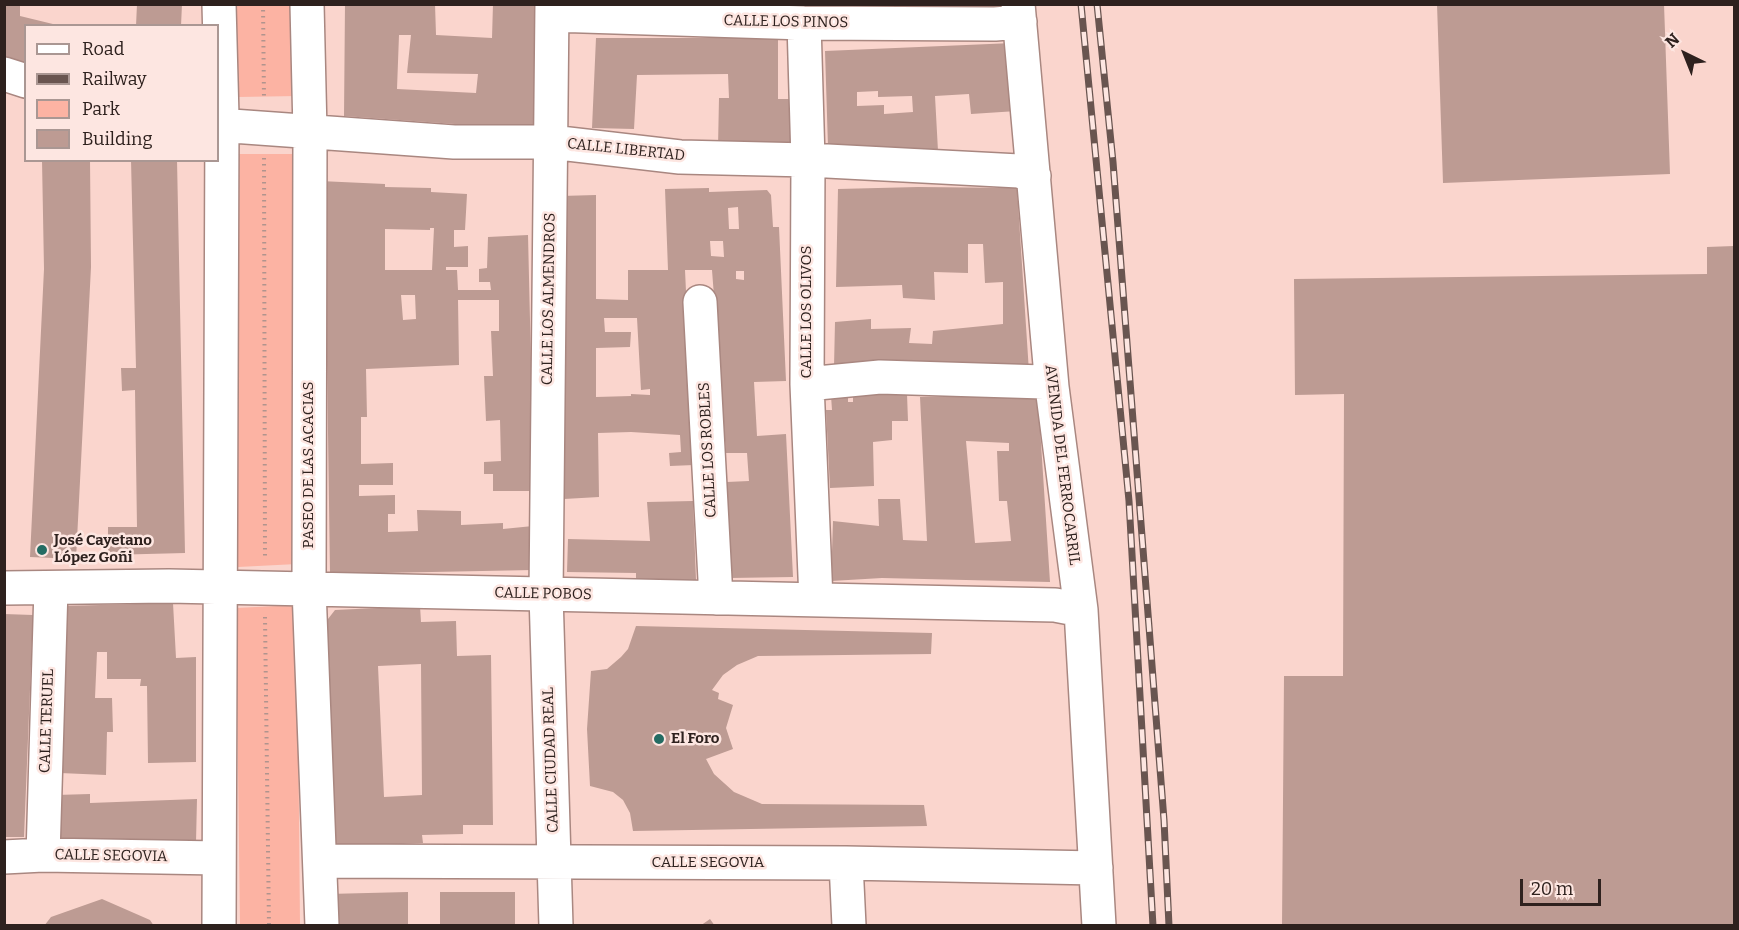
<!DOCTYPE html>
<html>
<head>
<meta charset="utf-8">
<style>
  body { margin:0 }
  #map { position:relative; width:1739px; height:930px; overflow:hidden; background:#fad5cd; font-family:Bitter,serif }
  canvas { display:block }
  .frame { position:absolute; inset:0; border:6px solid #2e211e; pointer-events:none }
  .legend { position:absolute; left:24px; top:24px; width:195px; height:138px; box-sizing:border-box; background:#fde6e1; border:2px solid #aa9793; margin:0; padding:8px 10px; list-style:none; font-size:18px; color:#2e211e }
  .legend li { display:flex; align-items:center; gap:12px; height:30px }
  .legend b { width:30px; border:2px solid #aa9793 }
  .north { position:absolute; left:1655px; top:24px; width:60px; height:60px; -webkit-text-stroke:4px #fde6e1; paint-order:stroke; rotate:317deg; font-size:16px; font-weight:700; line-height:24px; text-align:center; color:#2e211e }
  .north::after { content:''; display:block; margin:auto; width:21px; height:27px; background:#2e211e; clip-path:polygon(50% 0,100% 100%,50% 72%,0 100%) }
  .scale { position:absolute; left:1520px; top:879px; width:81px; height:27px; box-sizing:border-box; border:3px solid #2e211e; border-top:0; padding-left:8px; font-size:18px; line-height:21px; white-space:nowrap; color:#2e211e; -webkit-text-stroke:4px #fde6e1; paint-order:stroke }
</style>
</head>
<body>
<div id="map">
<canvas width="1739" height="930"></canvas>
<div class="frame"></div>
<ul class="legend">
<li><b style="height:8px;background:#fff"></b>Road</li>
<li><b style="height:8px;background:#695550"></b>Railway</li>
<li><b style="height:16px;background:#fcb3a3"></b>Park</li>
<li><b style="height:16px;background:#bd9b93"></b>Building</li>
</ul>
<div class="north">N</div>
<div class="scale">20 m</div>
</div>
<script>
const ctx = document.querySelector('canvas').getContext('2d');
ctx.lineJoin = 'round';
function paint(path, color) { ctx.fillStyle = color; ctx.fill(path, 'evenodd'); }
function strokePath(path, color, width, dash) { ctx.strokeStyle = color; ctx.lineWidth = width; ctx.lineCap = dash ? 'butt' : 'round'; ctx.setLineDash(dash || []); ctx.stroke(path); }
function label(font, color, halo, rows, align = 'center') {
  ctx.font = font + ' Bitter,serif'; ctx.lineWidth = 5; ctx.setLineDash([]); ctx.textBaseline = 'middle'; ctx.strokeStyle = halo; ctx.fillStyle = color; for (const [text, x, y, turn = 0] of rows) {
    ctx.save(); ctx.translate(x, y); ctx.rotate((+turn || 0) * Math.PI / 180); ctx.textAlign = isNaN(turn) ? turn : align; if (halo) ctx.strokeText(text, 0, 0); ctx.fillText(text, 0, 0); ctx.restore();
  }
}
paint(new Path2D(`
  M235,5H296L298,96L238,97Z
  M235,154H292L297,564L238,567Z
  M297,605L300,925H240L236,608Z`), '#fcb3a3');
paint(new Path2D(`
  M4,4H20V16L57,25L26,26V65L4,58Z
  M137,4H182L181,26H136Z
  M345,4H435L436,35L492,38L493,4H547L538,130L344,116ZM399,35H411L407,73L478,74L476,93L397,89Z
  M604,4H864V6L816,8Z
  M1437,4H1664L1670,174L1443,183Z
  M596,38H778V99H792V148L718,147L719,98H729L728,74L637,75L634,129L592,128Z
  M1013,43L1017,111L971,114L969,94L935,96L938,151L828,147L825,51ZM878,91V97L912,96L913,112L884,114V105L857,106V92Z
  M42,160H90L91,267L76,559L30,557L44,269Z
  M131,160H177L185,553L108,555V527H137L135,390L122,391L121,368H136Z
  M320,181L385,184V187L431,188V192L467,194L465,230H454V247L468,246V267H446V270H457L458,290H491L490,282H479V269L487,268L488,237L528,235L534,491H493V474H484V462L501,461L500,420L486,421L484,376H493L491,331H499V300H458L459,365L366,369L367,417H361V464L393,463V485H359V496L395,495V514H388V532L418,531L417,510L461,511V525L503,523V529L533,526V570L330,574L327,362H321ZM430,228H434L432,270H385V229L430,230ZM401,295H415L416,319L403,320Z
  M918,187L1017,188L1029,372L834,367L835,322L871,319V329L911,328L909,343L932,344L933,331L1003,324V282L985,283L983,244H968V273L934,272L935,300L903,298L902,285L836,287L838,189Z
  M709,188V192L767,190L771,195L773,227H779L786,381L754,382L757,436L786,434L793,577L730,578L727,482L749,481L747,453H726L712,270H685L694,465L670,466L669,453L681,452L680,435L631,432L598,433L599,497L564,499L561,196L596,195V299L628,300V270H668L665,189ZM738,207L739,229H729L728,208ZM710,241H723L724,257L711,256ZM736,271H744V280L736,279ZM604,318H637L641,390L650,389V395L631,394V396L596,397V348L630,347L631,332H605Z
  M1734,246V926H1282L1284,676H1343L1344,394L1295,395L1294,279L1707,274V247Z
  M907,394L908,421H892V440L873,442L874,486L830,488L826,410H832L831,396L848,395V402H853V395Z
  M963,396L1038,397L1050,582L882,578L831,581L833,521L879,526L878,499H900L903,540L927,541L920,397ZM966,441L1009,443V451H997L999,501H1007L1011,541L975,543Z
  M693,501L696,580L636,579V573L567,572L568,539L650,541L647,502Z
  M173,603L176,658L196,657V762L148,763L147,686H140L141,679H107V652H97L95,698H112L113,732H107L106,775L60,773L63,606Z
  M420,606L421,622L456,621L457,656L491,655L493,825H463V834L422,835L423,843L338,847L325,831L321,628L335,610ZM421,664L422,795L384,797L378,666Z
  M4,614L33,615L24,837H4Z
  M636,626L932,633L931,654L758,656L737,665L723,675L712,690L719,693L718,699L733,705L726,728L733,749L706,759L714,774L734,792L762,804L924,805L927,826L633,831L630,813L623,800L613,792L590,786L587,729L591,671L607,669L621,657L628,649Z
  M90,794V803L197,799L196,842L56,841V795Z
  M408,892V926H329L328,894Z
  M440,892H515V926H440Z
  M102,899L150,920L154,926H44L51,917Z
  M710,919L715,926H700Z`), '#bd9b93');
const minor = new Path2D(`
  M219,4L222,117L219,926
  M307,4L310,132L309,589L322,926
  M552,4L546,594L556,926
  M1018,4L1052,387L1081,610L1099,926
  M552,15L804,23L995,24L1020,22
  M804,23L808,160L807,384L816,600
  M4,74L26,81
  M218,125L454,142H551L680,157L808,160L1019,171L1034,176
  M700,302L716,598
  M807,384L880,377L1044,382L1052,387
  M4,588L169,586L1055,605L1081,610
  M43,855L51,588
  M4,857L43,855L219,858
  M320,861L846,863L1096,868
  M846,863L849,926`);
strokePath(minor, '#a98780', 36);
strokePath(new Path2D(`
  M263,4L264,100
  M264,158L265,559
  M265,617L269,926`), '#b0948e', 4, [1.5, 4.5]);
strokePath(minor, '#fff', 33);
const rail = new Path2D(`
  M1081,4L1129,501L1153,926
  M1097,4L1113,162L1164,820L1169,926`);
strokePath(rail, '#695550', 7);
strokePath(rail, '#fde6e1', 4.5, [14]);
for (const [x, y, r, color] of [
  [42,550,6,"#246c63"],
  [659,739,6,"#246c63"]
]) { const dot = new Path2D(); dot.arc(x, y, r, 0, 2 * Math.PI); ctx.fillStyle = color; ctx.fill(dot); strokePath(dot, '#fde6e1', 2); }
label('15px', '#2e211e', '#fde6e1', [
  ["CALLE LOS PINOS",786,22,1],
  ["CALLE LIBERTAD",626,150,6],
  ["CALLE LOS ALMENDROS",549,299,-89],
  ["CALLE LOS OLIVOS",807,312,-90],
  ["CALLE LOS ROBLES",708,450,-93],
  ["PASEO DE LAS ACACIAS",309,465,-90],
  ["AVENIDA DEL FERROCARRIL",1062,465,83],
  ["CALLE POBOS",543,594,1],
  ["CALLE TERUEL",47,721,-88],
  ["CALLE CIUDAD REAL",551,760,-92],
  ["CALLE SEGOVIA",111,856,1],
  ["CALLE SEGOVIA",708,863]
]);
label('bold 15px', '#2e211e', '#fde6e1', [
  ["José Cayetano",54,541],
  ["López Goñi",54,558],
  ["El Foro",671,739]
], 'left');
</script>
</body>
</html>
